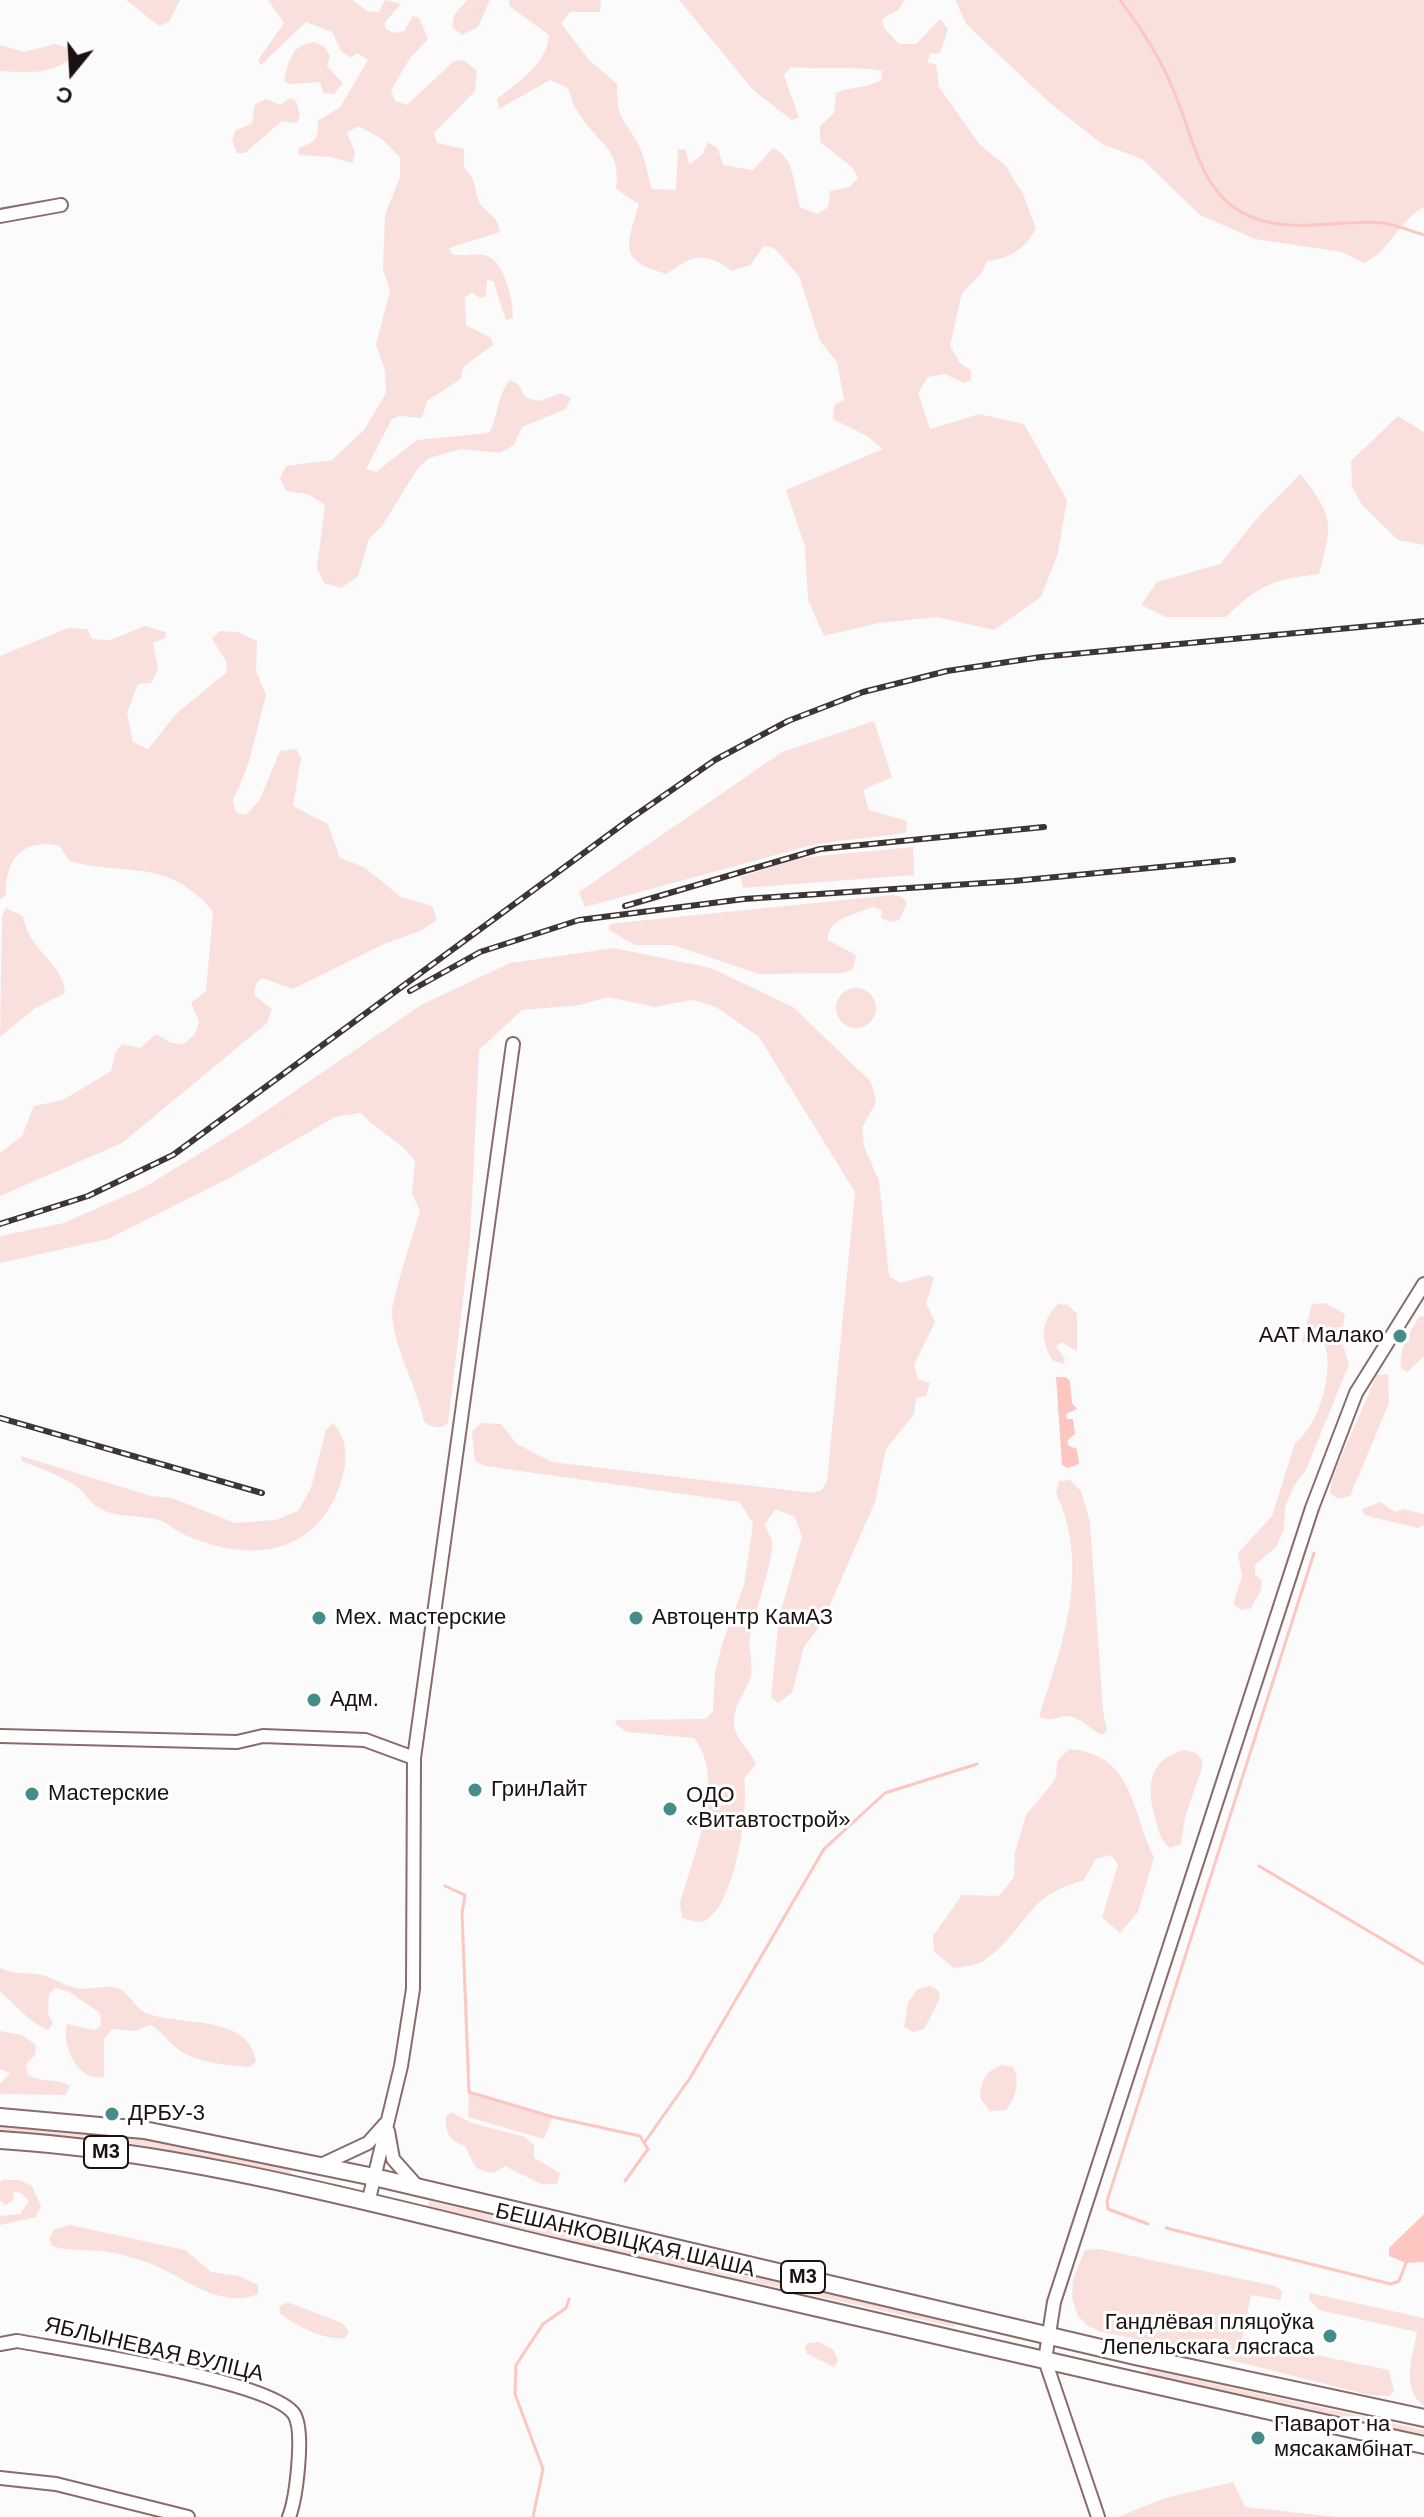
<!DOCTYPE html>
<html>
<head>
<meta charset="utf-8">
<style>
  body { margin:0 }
  #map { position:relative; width:1424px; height:2517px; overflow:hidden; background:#fbfbfb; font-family:Helvetica,sans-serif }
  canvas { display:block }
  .north { position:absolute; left:32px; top:32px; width:80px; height:80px; -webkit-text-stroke:6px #fff; paint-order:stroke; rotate:198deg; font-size:22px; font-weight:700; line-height:32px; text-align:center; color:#1b1110 }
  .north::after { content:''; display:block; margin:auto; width:28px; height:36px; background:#1b1110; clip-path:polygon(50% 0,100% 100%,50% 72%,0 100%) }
</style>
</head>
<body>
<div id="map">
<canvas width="1424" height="2517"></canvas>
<div class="north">С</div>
</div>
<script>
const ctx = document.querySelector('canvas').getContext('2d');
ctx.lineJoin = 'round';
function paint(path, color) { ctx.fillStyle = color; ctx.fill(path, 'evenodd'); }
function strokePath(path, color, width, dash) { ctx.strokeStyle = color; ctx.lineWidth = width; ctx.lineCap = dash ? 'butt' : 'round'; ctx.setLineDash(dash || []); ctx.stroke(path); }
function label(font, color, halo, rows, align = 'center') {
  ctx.font = font + ' Helvetica,sans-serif'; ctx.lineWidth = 6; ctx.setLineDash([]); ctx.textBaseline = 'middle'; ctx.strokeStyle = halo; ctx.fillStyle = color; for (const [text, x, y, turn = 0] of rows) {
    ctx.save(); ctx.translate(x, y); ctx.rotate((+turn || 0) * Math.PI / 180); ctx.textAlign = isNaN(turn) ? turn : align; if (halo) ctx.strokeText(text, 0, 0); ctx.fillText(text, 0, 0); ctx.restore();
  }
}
paint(new Path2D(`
  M126,0H180L169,22L159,26Z
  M268,0H353L367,11L379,12L385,0L401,4L385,22V28L394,33L404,31L413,16L419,18L428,39L410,58L391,90L395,101L407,105L454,61L464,60L477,71L475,91L434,133L437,143L464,149V168C480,181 472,195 483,207C492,217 498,217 500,232L449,248L452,254C463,257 474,253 484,255C505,259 513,301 513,318L506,320L493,281L487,280L486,296L480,298L472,292L465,298L466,325L491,338L493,345L463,367L461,379L427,401L422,418L400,416L392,419L366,469L376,472L417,440L489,433C499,416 496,396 510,380L518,384L526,398L540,401L561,393L571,398L566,409L522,427L514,445L500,453L461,449L429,458L418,468L382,526L369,539L358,576L341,588L324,583L317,568L325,505L308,494L286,491L280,478L286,466L332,460L364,430L386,393L385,371L376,344L390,291L383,269L385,215L400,177V157L382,139L358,126L347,133L355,152L353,163L330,157L299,155L298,148C316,142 318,139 318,121L340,107L368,60L357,53L351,58L341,51L332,32L306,22L261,65L258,60L284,23Z
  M467,0H490L478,27L462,35L452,27L454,15Z
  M509,0H601L600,12H570L561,23L589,60L617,84C616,123 627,120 641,150C646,162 648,177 652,189L676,190L678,149L686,150L689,165L703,154L708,142L718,149L723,165L753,170L773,148C795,157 794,187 800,207L818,214L828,207L830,191L850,187L858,178L853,168L820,142V126L834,113L836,93C851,86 866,89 881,80L882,71C865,66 815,70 791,67L784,75L799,118L792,120L754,91L679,0H905L898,10L882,19L884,28L899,44H916L940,19L948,29L940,53L930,54L927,63L936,64L939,87L980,145L1005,165L1023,194L1036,229C1024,249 1010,259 987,261L981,274L962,293L950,346L960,363L971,370V380L964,383L945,374L928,377L918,393L930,429L979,414L1024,424L1067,500L1058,553L1041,597L994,630L937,617L879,623L824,636L808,600L805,547L786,490L883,449L867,436L833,419L834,405L844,400L837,362L820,341L799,276L774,248L764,246L750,265L732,271C706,252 692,254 667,274C617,261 627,245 639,204L616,189C622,147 596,143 578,112C573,105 571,96 568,88L550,80L499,109L497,99C518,82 547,64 549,35L509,6Z
  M955,0H1424V207C1397,221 1389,254 1363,263L1342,252L1255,239L1200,215L1142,159L1102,144L1050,103L967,25Z
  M314,42L325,47L330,56L327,66L343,83L334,94L323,93L320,82L289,84L284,81C289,60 291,45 314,42Z
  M55,44L75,50L74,57C50,75 29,73 0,71V45L24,52Z
  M290,98L296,101L300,115L297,123L282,121L245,153H237L232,140L235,131L252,123L255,104L266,99L281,105Z
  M1398,416L1424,432V545L1398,540L1362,505L1352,486L1351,461Z
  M1300,474C1334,516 1333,523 1319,574C1275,579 1258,585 1226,617H1166L1141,605L1157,582L1220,564L1259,516Z
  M145,626L166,632L165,638L153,643L158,669L151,683L138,684L127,713L133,742L148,749L177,713L227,672L226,661L212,639L219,631L238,632L257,641L256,671L266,695L249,762L233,801L236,812L246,815L259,801L280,751L296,749L301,758L293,806L328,824L340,858L364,867L401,897L432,906L437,920L422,930L384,944L293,989L262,978L256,984L254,995L272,1009L267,1023L122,1143L0,1196V1153L22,1136L34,1106L63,1100L111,1071L116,1051L123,1044L140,1048L156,1034L172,1043L184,1044L195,1034L199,1021L191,1003L206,991L213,911C166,857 130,877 69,861L60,846C22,838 5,859 6,895L0,899V656L68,628L87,629L92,639L110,640Z
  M874,721L892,777L863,790L869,810L907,821L906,833L816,844L585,907L579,892L782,752Z
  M913,847L914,875L743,888L741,877L798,858Z
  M893,895L902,897L907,903L899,920L890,922L881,918L882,911L873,907C856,914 826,919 828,940L856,955L853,969L843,973L759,974L673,945H635L609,930V925L617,923Z
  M6,908L23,916C28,950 64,964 65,993L34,1009L0,1037L2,916Z
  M614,948L711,968L793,1007L871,1082L876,1102L862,1128L864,1146L879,1181L889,1276L900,1283L929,1275L934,1278L926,1303L935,1322L914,1365L918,1379L930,1383L926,1396L916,1398L914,1414L886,1449L875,1502L822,1623L804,1647L792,1693L778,1703L771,1697L779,1617L802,1537L795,1517L775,1509L765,1525C767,1530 771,1536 772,1542C775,1556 753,1617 750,1638C748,1650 753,1664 751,1675C747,1692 735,1701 734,1721C733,1739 750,1748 756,1764L744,1779C749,1809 735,1904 706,1920C698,1924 690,1920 682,1918L680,1904C692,1857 728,1781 694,1738L627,1732L615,1724L617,1720L706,1719L713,1711L715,1673L722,1644L744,1585L753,1524L740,1502L485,1466L475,1461L472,1432L481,1423L501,1424L517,1444L552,1462L812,1493L822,1490L827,1481L855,1192L759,1037L716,1007L693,1000L654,1007L608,997L580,1005L522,1010L479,1050L470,1241L448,1423C438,1430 434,1428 424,1422C417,1385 395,1353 392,1314C391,1301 415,1229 420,1211L412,1193L415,1161C400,1140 378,1132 361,1113L335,1117L233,1176L108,1239L0,1263V1236L64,1223L145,1187L247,1124L421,1005L510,963Z
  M836 1008a20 20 0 1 1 40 0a20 20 0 1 1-40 0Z
  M1325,1303L1345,1314L1341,1339L1349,1364L1306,1470L1294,1486L1285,1507L1284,1529L1276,1547L1255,1565V1574L1262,1581L1261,1590L1251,1608L1241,1610L1233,1604L1242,1577L1238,1553L1272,1516L1295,1443C1320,1425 1337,1365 1322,1338L1309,1344L1302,1342L1312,1304Z
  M1058,1304L1068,1305L1077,1314V1351L1061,1342L1056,1347L1065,1359L1064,1364L1053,1361C1040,1340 1040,1322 1058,1304Z
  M1424,1316V1356L1407,1372L1401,1368C1399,1349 1409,1333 1419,1317Z
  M1388,1374L1389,1403L1350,1496L1338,1499L1330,1493L1332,1478L1377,1375Z
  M333,1423C349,1440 348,1463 340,1485C315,1557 248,1563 185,1535C177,1532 171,1526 164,1522C144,1513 119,1520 99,1508C90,1503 85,1493 77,1487C61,1475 41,1469 22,1461L21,1456L151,1496L172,1498L235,1523L276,1520L298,1511L311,1488L326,1430Z
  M1070,1480L1081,1491L1090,1522L1103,1711L1107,1731L1102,1735C1091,1730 1079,1716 1067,1716C1055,1717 1052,1722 1040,1717V1713C1064,1642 1090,1565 1056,1493L1059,1481Z
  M1380,1502L1395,1512L1403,1509L1424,1514V1525L1418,1528L1364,1515L1362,1509Z
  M1069,1749C1134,1754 1131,1811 1154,1857L1138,1912L1120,1933L1102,1917L1118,1865L1111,1855L1096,1859L1083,1881C1026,1894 1026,1931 985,1960C977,1966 964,1966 954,1968L934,1952L933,1936L962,1895L999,1896L1014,1877L1015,1852L1026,1815L1055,1780L1058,1760Z
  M1184,1750L1196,1753L1202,1760V1768L1185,1817L1181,1844L1170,1848C1160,1840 1159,1832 1156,1821C1146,1788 1147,1760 1184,1750Z
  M0,1968C14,1975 27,1972 42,1975C56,1979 69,1988 83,1989C93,1989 103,1986 113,1987C129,1989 133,2007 146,2013C180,2027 248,2013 256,2061L250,2067C226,2065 193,2063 174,2046C165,2038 162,2031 150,2025L135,2031L112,2029L104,2039V2077C78,2083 61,2045 67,2024L95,2030L101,2025L100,2013L69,1992L55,1988L49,1995L48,2014L53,2023L48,2030C29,2023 16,2004 0,1992Z
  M929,1986L938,1990L940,1998L924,2029L913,2032L904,2027L908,2002L918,1989Z
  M0,2031L22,2035L36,2045L35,2055L26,2064L28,2075C42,2083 57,2078 70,2086L66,2095L0,2094V2084L10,2073L0,2069Z
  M1001,2065L1013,2067C1021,2079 1015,2100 1006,2110L990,2111L980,2098C981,2081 985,2072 1001,2065Z
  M469,2092L553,2117L544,2139L468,2117Z
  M451,2112L472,2123L525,2137L534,2145V2158L560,2173L557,2184H541L505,2166L494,2173C471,2170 475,2164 465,2146C449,2140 445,2133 446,2116Z
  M0,2124L115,2133L292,2167L290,2174L118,2141L0,2131Z
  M3,2180H20L32,2186L41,2206L36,2217L0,2225V2216L20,2214L29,2201L21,2193L14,2192L13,2201L5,2205L0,2201V2182Z
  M429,2201L752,2274L954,2324V2327L428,2209Z
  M70,2225L185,2250L211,2272L239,2276L258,2285V2294C218,2310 184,2276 149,2263C137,2259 125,2255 113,2253C93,2248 73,2253 52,2246L49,2238L55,2229Z
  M1099,2249L1275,2286L1282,2291L1281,2300L1251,2295L1242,2340L1389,2370L1394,2391L1390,2396L1369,2395L1179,2347L1101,2332L1088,2326L1078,2316L1072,2298L1073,2279L1085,2250Z
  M1310,2293L1424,2318V2406C1400,2388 1413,2356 1417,2332L1319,2310L1309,2299Z
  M287,2302L342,2323L349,2331L345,2338C321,2340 300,2327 280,2314L279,2307Z
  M819,2342L833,2349L838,2361L834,2367L807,2354L805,2347L809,2343Z
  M1147,2369L1424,2430V2436L1146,2374Z
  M1233,2482L1245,2507L1338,2517H1118L1165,2498Z`), '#f9e0dd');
paint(new Path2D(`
  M1056,1377H1066L1070,1381L1072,1403L1077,1409L1066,1414L1067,1419H1073L1075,1434L1067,1441L1069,1446L1077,1449L1079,1464L1068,1468L1062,1465Z
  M1424,2214V2262L1406,2263L1389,2256V2248Z`), '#fdc6c1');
strokePath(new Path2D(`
  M1120,0C1141,28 1160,57 1173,89C1198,147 1201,214 1279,224C1313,229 1349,219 1383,223C1397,225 1411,231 1424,235
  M1259,1866L1424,1964
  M445,1886L465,1895L462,1913L469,2092L553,2117L640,2136L648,2149L625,2181
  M644,2143L690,2078L824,1849L885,1793L977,1764
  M1148,2224L1108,2209L1107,2201L1314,1553
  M1166,2228L1391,2284L1399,2281L1406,2263
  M533,2517L543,2469L515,2394L516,2365L543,2324L566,2308L569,2299`), '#fdc6c1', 3);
const minor = new Path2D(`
  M0,216L61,205
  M0,1736L237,1742L263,1736L365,1740L414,1758
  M388,2131L393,2159L417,2186
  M321,2165L368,2143L385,2124
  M368,2203L401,2066L413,1989L414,1758L513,1044
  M0,2344L17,2341C65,2350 271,2380 294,2414C305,2431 296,2499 289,2517
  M0,2478L56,2484L188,2517
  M1098,2517L1045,2360L1054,2302L1312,1508L1356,1393L1424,1284`);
const major = new Path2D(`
  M0,2117L144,2130L374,2177L1135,2356L1424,2418
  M0,2140C193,2152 380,2206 567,2250C853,2316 1138,2383 1424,2445`);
strokePath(minor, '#886c69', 16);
strokePath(major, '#886c69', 20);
strokePath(minor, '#fff', 12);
strokePath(major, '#fff', 16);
const rail = new Path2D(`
  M625,906L820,849L1044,827
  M410,991L480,952L579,920L744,899L1014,881L1233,860
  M0,1224L88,1196L173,1155L630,819L715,760L788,721L863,692L947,671L1041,657L1424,621
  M0,1418L262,1493`);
strokePath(rail, '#3d3534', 6);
strokePath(rail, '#fff', 3, [9]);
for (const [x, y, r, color] of [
  [1400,1336,8,"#458d8b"],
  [319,1618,8,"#458d8b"],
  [636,1618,8,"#458d8b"],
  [314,1700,8,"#458d8b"],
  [475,1790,8,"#458d8b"],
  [32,1794,8,"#458d8b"],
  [670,1809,8,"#458d8b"],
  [112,2114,8,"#458d8b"],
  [1330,2336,8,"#458d8b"],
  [1258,2438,8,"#458d8b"]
]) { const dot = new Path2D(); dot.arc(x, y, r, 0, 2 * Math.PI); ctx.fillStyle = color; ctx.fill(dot); strokePath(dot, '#fff', 3); }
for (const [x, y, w] of [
  [106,2152,44],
  [803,2277,44]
]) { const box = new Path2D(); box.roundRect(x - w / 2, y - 16, w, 32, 6); ctx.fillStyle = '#fff'; ctx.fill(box); strokePath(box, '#1b1110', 2); }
label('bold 20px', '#1b1110', null, [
  ["М3",106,2152],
  ["М3",803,2277]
]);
label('22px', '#1b1110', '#fff', [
  ["ААТ Малако",1384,1336,"right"],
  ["Мех. мастерские",335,1618],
  ["Автоцентр КамАЗ",652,1618],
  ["Адм.",330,1700],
  ["ГринЛайт",491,1790],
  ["Мастерские",48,1794],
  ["ОДО",686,1796],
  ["«Витавтострой»",686,1821],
  ["ДРБУ-3",128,2114],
  ["Гандлёвая пляцоўка",1314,2323,"right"],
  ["Лепельскага лясгаса",1314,2348,"right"],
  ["Паварот на",1274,2425],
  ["мясакамбінат",1274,2450]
], 'left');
label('22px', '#1b1110', '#fff', [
  ["БЕШАНКОВІЦКАЯ ШАША",625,2241,13],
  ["ЯБЛЫНЕВАЯ ВУЛІЦА",154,2350,13]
]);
</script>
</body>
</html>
